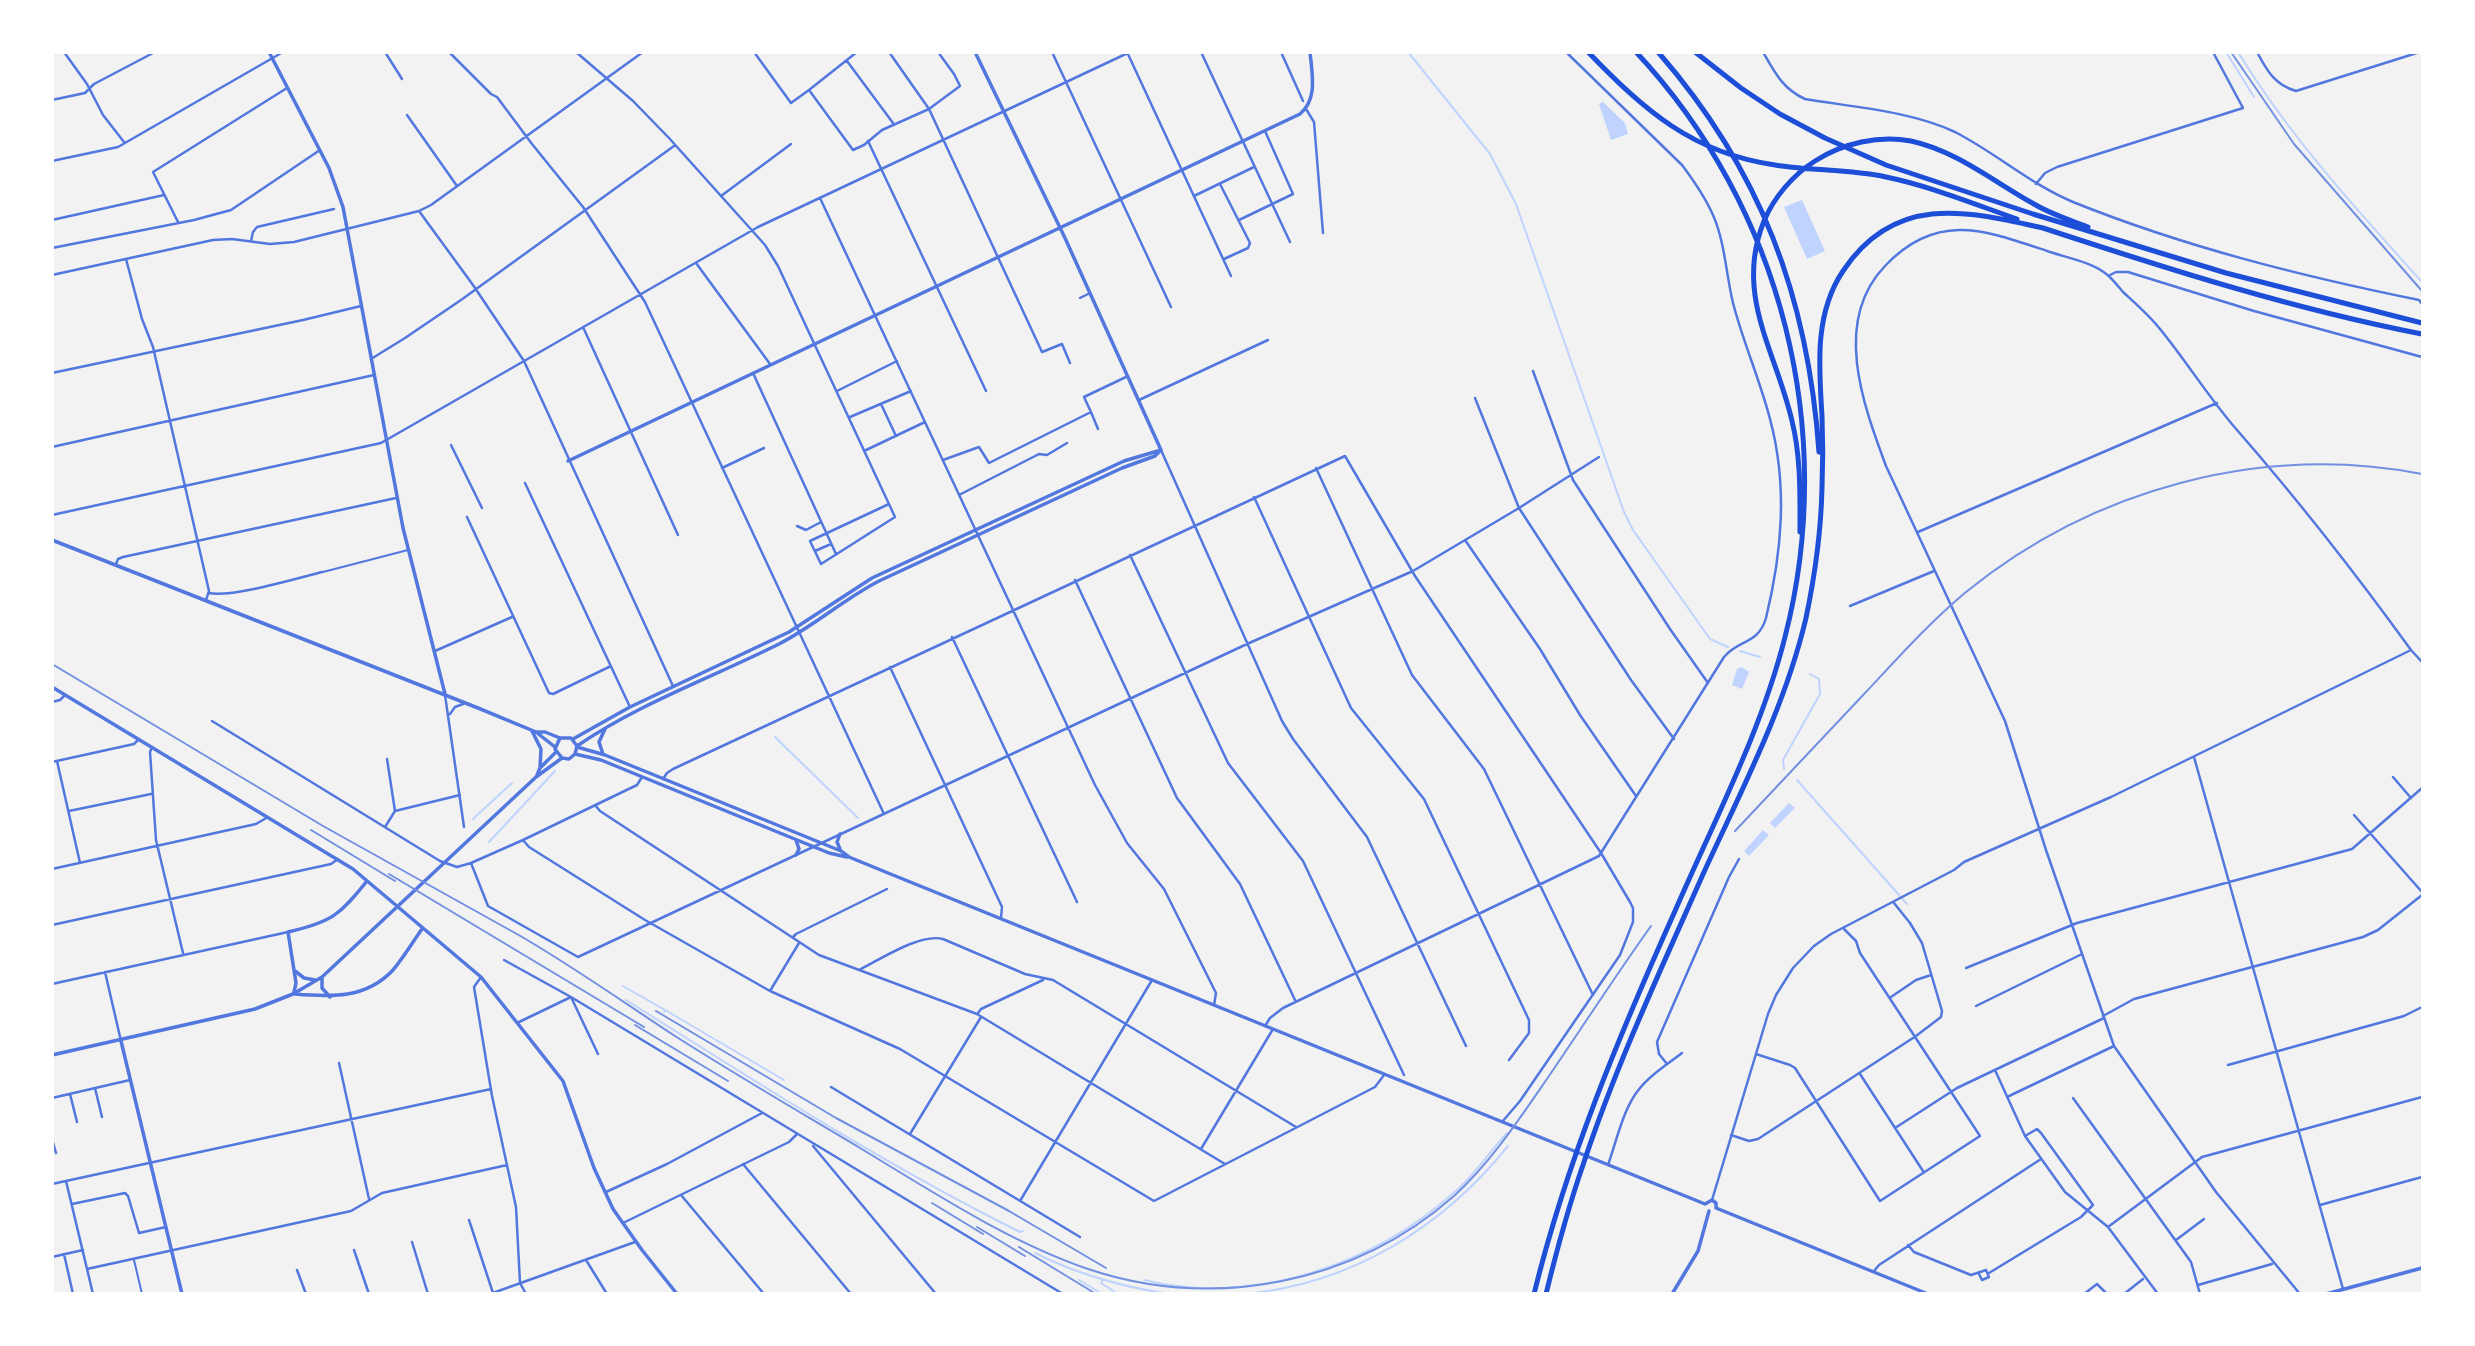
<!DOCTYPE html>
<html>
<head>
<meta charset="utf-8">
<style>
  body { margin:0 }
  #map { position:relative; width:2475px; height:1346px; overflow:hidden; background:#f2f2f2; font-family:Rubik,sans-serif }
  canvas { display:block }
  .frame { position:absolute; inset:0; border:54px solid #fff; pointer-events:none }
</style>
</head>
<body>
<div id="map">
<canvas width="2475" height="1346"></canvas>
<div class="frame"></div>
</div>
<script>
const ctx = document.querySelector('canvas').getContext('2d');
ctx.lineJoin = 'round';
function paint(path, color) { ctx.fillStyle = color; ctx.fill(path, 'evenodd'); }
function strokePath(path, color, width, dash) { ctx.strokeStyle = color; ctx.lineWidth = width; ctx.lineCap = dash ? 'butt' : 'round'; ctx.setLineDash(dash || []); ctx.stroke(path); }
paint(new Path2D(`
  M1603,102L1625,123L1628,134L1611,140L1599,104Z
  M1802,200L1825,251L1807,259L1784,207Z
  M1742,667L1749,672L1742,689L1732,685L1737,669Z
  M1789,803L1795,808L1775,828L1770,823Z
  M1763,830L1769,835L1749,856L1744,851Z`), '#bfd3fe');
strokePath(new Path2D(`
  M1408,52L1490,154L1516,204L1624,512L1633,530L1710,639L1728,647
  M2226,52L2254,97
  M2238,52C2290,137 2356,209 2422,282
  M1740,651L1760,657
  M775,737L858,818
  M1784,769L1783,760L1820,694L1819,679L1810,674
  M1797,780L1907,904
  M473,819L512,783
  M489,842L555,771
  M623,986L665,1010L664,1012
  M626,1000C755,1081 883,1164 1020,1232L1023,1231
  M665,1010L784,1080
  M1035,1253C1079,1275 1122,1287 1170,1294
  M1079,1280L1102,1294
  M1144,1280C1254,1307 1376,1264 1458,1189C1477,1172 1490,1151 1507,1133
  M1102,1281L1101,1283L1118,1294
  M1243,1294C1350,1285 1442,1228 1508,1146`), '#bfd3fe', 2);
strokePath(new Path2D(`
  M323,572L408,550
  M134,1260L142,1294`), '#5277de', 2);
strokePath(new Path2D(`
  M64,52L87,84L103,115L124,142
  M385,52L402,79
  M449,52L491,94L497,97L532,144L583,207L645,302L884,814
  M576,52L633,101L669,138L765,245L778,266L895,517L821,564L810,541L889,504
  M754,52L791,103L809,90L853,150L864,145L882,130L929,109L960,86L954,74L938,52
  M889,52L929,109L1042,352L1062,344L1070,363
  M1052,52L1171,307
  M1127,52L1231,276
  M1201,52L1290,242
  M1281,52L1303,101
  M1763,52C1775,73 1783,89 1805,99C1852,107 1911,111 1955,132C1996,153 2030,184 2073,202C2185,247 2301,276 2419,300L2422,304
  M2257,52C2267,71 2275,85 2296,91L2420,52
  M847,61L893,123
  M809,90L857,52
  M52,100L85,93L94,84L155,52
  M1306,109L1314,122L1323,233
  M407,115L457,186
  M868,141L986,391
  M52,161L118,147L283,52
  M1220,184L1250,243L1248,248L1224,259
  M2036,184L2045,173L2057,167L2243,108L2213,52
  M721,196L791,144
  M1194,196L1254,167
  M820,198L1095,785L1127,843L1164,889L1216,993L1214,1005
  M419,211L473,285L524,361L673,686
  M52,220L164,195
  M1239,220L1293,194L1265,131
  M178,222L153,172L287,88
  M251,241L253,232L257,227L334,209
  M52,248L194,220L231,210L320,150
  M126,259L142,319L153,347L209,591L206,600
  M696,263L770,364
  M52,275L213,240L232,239L270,244L294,242L419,211L431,205L643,52
  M2110,275L2116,272H2128L2254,311L2422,357
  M1080,298L1090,293
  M583,327L678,535
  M371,359L405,338L461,300L674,146
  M1533,371L1573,480L1670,629L1708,683
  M52,373L303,320L361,306
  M753,373L836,554
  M837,391L897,361
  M1475,398L1519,508L1631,680L1674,739
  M1139,400L1268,340
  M881,404L896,436
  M1091,412L1098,429
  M850,417L911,391
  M451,445L482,508
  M52,447L374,375
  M1161,450L1282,721L1293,739L1367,837L1466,1046
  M864,451L925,422
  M943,460L979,447L989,463L1091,412L1084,397L1126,377
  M722,468L764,448
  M1316,468L1412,675L1484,769L1593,995
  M525,483L630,707
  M959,495L1039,454L1047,455L1067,443
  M1254,497L1351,708L1424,799L1529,1020V1033L1509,1060
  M52,515L381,443L758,227L1130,52
  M467,517L549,693L553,694L611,666
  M797,526L806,530L821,522
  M1918,532L2217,403
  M1465,540L1540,649L1580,715L1636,796
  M815,551L831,544
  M1130,555L1228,763L1303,861L1404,1075
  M116,564L118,559L123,557L396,498
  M1075,580L1177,798L1240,884L1295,1000
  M209,593C230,598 298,578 322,572
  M1850,606L1934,571
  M952,637L1077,902
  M435,651L512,617
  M890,667L1002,907L1001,918
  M445,695L464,827
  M52,702L60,700L64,696
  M450,714L455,707L463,704
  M212,721L440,861L457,867L471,863L523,840L637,785L642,777
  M152,747L150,752L156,840L183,953
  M2194,757L2343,1289
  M387,759L395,811
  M57,761L80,863
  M52,762L134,744L139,739
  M2393,777L2411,798
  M663,779L667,773L673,769L1345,456L1415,576L1601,853L1630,902L1633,908V922L1620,955L1520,1101L1502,1122
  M595,805L600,811L819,955L977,1014L1225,1164
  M69,811L151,794
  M2354,815L2422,892
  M385,827L395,811L460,795
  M523,840L529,847L645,920L770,991L900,1049L1154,1201L1375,1087L1384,1075
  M471,863L488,906L578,957L1247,644L1413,571L1519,508L1599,457
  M52,869L256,824L268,817
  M52,925L331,864L338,859
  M793,937L796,934L887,889
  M504,960L571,997L1063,1294
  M1966,968L2077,923L2352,849L2422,788
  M859,970C881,959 920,933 943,939L1025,974L1053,980L1296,1127
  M105,972L121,1041
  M481,977L474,987L492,1096L516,1207L520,1283L526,1294
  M52,984L288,932
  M770,991L799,943
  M1891,997L1916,980L1931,975
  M1976,1006L2082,954
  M978,1013L981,1009L1043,980
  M2103,1016L2134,999L2363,937L2378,930L2422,895
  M517,1023L571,997L598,1054
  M1265,1026L1270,1018L1283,1008L1599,856L1724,657C1739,639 1758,645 1766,618C1782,552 1788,486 1770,419C1760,380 1743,342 1733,303C1726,274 1725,242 1713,215C1705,197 1694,181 1682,165L1566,52
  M1756,1054L1790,1065L1795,1068L1880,1201L1980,1136L1860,953L1856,941L1844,929
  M339,1063L369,1199
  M1667,1064L1659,1054L1657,1042L1729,877L1739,859
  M2228,1065L2404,1016L2422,1007
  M1995,1070L2025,1136L2065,1192L2108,1227L2158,1294
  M1860,1074L1923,1171
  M831,1087L1080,1237
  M95,1088L102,1117
  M70,1094L77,1122
  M2007,1097L2114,1046
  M52,1098L130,1080
  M2073,1098L2191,1262L2200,1294
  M1895,1128L1957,1088L2104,1018
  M910,1134L981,1017
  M1731,1135L1749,1141L1758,1139L1916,1036L1941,1017L1942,1011L1922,943L1910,923L1894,903
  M52,1139L56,1153
  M813,1146L936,1294
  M1201,1149L1273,1029
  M743,1164L851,1294
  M1608,1165C1617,1140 1623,1108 1640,1088C1651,1074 1668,1064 1682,1053
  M66,1181L93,1294
  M52,1184L491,1089
  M606,1192L667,1164L762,1113
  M681,1195L764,1294
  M1712,1200L1768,1014L1776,995L1793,968L1814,946L1831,934L1954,870L1964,862L2111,797L2411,650
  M1020,1201L1152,980
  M72,1204L125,1193L128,1196L139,1233L166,1227
  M2320,1205L2422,1177
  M469,1220L493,1293
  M623,1223L789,1142L797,1134
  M2108,1227L2202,1157L2422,1097
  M2176,1240L2204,1219
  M412,1242L428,1294
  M1908,1245L1914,1252L1971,1275L1986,1270L1989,1277L1982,1280L1979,1274
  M354,1250L369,1294
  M64,1254L73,1294
  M52,1257L83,1250
  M586,1260L607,1294
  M87,1269L351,1211L382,1193L507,1165
  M297,1270L306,1294
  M1874,1271L1879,1265L2041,1159
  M1989,1273L2081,1217L2093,1205L2041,1133L2037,1129L2025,1136
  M2198,1285L2272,1264
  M490,1294L635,1242
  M1877,1294H1882
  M2084,1294L2097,1284L2107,1294
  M2124,1294L2143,1279
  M2300,1294L2216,1192L2114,1046L2046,850L2005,721L1886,466C1863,404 1832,321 1885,266C1938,210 1987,231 2050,252C2068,258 2090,262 2105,273C2112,278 2117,285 2123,292C2136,304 2149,315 2160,329C2187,362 2209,398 2237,430C2299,501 2356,574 2411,650L2422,662`), '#5277de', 2.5);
strokePath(new Path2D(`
  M269,52L329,168L343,207L403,528L445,694
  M975,52L1065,238L1161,450
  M568,461L1300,114C1318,99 1312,74 1310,52
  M52,540L478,708L536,732L555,747
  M52,687L353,869L481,977L563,1081L594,1168L613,1209L642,1250L677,1294
  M532,731L541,749L540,768
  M560,738L555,749L562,758
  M573,739L630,707L789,632L872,578L1124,461L1161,450
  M577,746C640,703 711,678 779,644C814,626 844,599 879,581L1122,468L1155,456L1160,451
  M577,747L605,755L841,851L849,857L888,873L1705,1204
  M575,754L601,760L829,853L847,857
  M603,754L599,742L605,729
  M537,775L540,768L556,752
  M840,834L837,842L840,849
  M796,840L799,849L796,855
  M295,971L304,978L315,980
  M322,978V988L330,997
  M294,992L296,983L288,932C331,922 339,916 367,881
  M295,994C331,997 366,999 393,970C404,957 412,943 422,929
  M121,1041L182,1294
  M52,1055L255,1009L293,994L322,977L536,777L562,758L569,759L575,754L577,746L571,738H560L545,732H536
  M1705,1204L1712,1200L1716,1203V1208
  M1716,1208L1928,1294
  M1672,1294L1698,1251L1709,1211
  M2326,1294L2422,1268`), '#5277de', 3.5);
strokePath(new Path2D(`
  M1588,52C1644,110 1692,153 1775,165C1812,171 1849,169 1886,177C1930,186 1974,204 2017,219
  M1658,52C1761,170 1808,297 1819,452
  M1695,52L1741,88L1780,114L1825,138L1886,165L2033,214L2226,273L2422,323
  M2043,228C2168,269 2293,309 2422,334
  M1800,532C1800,495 1801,457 1792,421C1776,351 1734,295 1764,221C1774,197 1793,175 1815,161C1843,143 1879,135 1911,141C1957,151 1994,182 2034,204C2051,214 2069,220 2088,227
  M1534,1294C1567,1160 1619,1036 1675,911C1714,821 1761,732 1785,637C1838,431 1782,208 1636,52
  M1546,1294C1557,1249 1569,1205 1584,1162C1617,1063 1662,967 1704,872C1742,789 1785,707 1806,618C1815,575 1821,532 1822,488C1823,464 1823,440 1822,416C1819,367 1814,314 1843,271C1895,193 1967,211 2043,228`), '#1d4ed8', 5);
strokePath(new Path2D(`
  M2231,52L2294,144L2422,291
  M52,664L323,826L524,938
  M311,830L395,881
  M1735,831C1778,785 1822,739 1865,693C1898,658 1930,622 1966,592C2093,489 2261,443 2422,474
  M389,874L644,1027
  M517,934C571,965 623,1002 675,1036C736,1075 798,1111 860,1148C933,1192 1007,1241 1088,1269C1214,1311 1354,1284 1454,1196C1492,1161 1520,1118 1549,1076C1583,1026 1616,975 1651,926
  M656,1011L836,1118L1009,1211L1106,1268
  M635,1025L728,1081
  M932,1203L983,1234
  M977,1227L1025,1256
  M1019,1247L1096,1294`), '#7290e2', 2);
</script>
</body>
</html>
